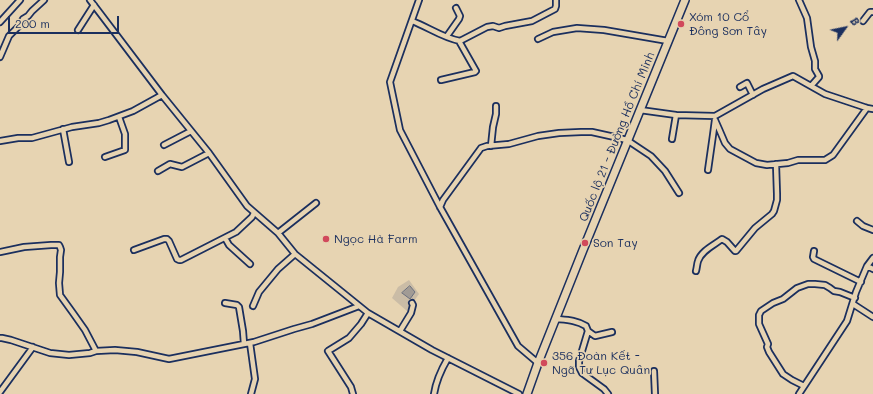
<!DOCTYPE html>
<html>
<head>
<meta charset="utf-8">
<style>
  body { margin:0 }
  #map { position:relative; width:873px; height:394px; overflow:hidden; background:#e7d4b2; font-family:Mali,sans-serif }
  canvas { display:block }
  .north { position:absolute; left:825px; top:8px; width:40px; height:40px; -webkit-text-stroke:3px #e7d4b2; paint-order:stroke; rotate:57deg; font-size:11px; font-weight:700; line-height:16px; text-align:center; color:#1b2f5e }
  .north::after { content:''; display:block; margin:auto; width:14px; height:18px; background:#1b2f5e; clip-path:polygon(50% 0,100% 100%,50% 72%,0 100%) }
  .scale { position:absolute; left:8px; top:16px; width:111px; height:18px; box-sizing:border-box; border:2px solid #1b2f5e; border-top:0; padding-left:5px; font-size:12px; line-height:14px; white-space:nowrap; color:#1b2f5e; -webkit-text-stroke:3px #e7d4b2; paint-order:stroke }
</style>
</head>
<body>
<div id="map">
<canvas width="873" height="394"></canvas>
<div class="north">B</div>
<div class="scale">200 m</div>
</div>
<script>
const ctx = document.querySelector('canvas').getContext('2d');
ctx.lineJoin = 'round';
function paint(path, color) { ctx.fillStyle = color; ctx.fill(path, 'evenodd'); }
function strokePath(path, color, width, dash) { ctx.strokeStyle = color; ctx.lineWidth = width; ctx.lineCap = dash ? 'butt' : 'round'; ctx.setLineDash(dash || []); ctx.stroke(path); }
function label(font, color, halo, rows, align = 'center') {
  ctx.font = font + ' Mali,sans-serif'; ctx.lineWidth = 3.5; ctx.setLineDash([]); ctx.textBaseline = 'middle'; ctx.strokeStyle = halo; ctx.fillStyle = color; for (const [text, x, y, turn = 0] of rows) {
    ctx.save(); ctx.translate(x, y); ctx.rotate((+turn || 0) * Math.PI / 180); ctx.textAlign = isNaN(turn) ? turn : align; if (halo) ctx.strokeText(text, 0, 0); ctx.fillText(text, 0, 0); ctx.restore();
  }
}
paint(new Path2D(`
  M409,280L419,294L407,311L392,298L398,287Z`), '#cabca6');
const water = new Path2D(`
  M410,286L415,292L410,299L402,293Z`);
paint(water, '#a19b95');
strokePath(water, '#6b707f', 1);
const minor = new Path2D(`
  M90,0L162,95L209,153L247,206L278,233L295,254L368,313L432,350L519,394
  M419,0L390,82L400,130L440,207L518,346L538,363
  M799,0L807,18L811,47L815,61V69L819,76V77L811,86
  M412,21C428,27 443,38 460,41L487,27L493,26L499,28L505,26L532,21L555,9L556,6V0
  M863,21L870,12H873
  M0,22L20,0
  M78,30L94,5
  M447,36L459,19L460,16L456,8
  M538,39L553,32L577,28L604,30L668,41
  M0,57L9,36L19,26L23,19L28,16L32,11L44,0
  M441,80L475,72L476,71L459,41
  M740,87L747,83L753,95
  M640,110L676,115L715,116L763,89L793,76L825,94L867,108L873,109
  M715,120L719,129L725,143L730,149L756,163L767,165L788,163L798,160H825L833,155L867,108
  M63,129L69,162
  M672,139L676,115
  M0,141L18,138H32L72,127L99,123L109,120L133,111L162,95
  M164,145L191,131
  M491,146L493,127L496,114V106
  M105,157L125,150V134L119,117
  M708,170L713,135L715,120
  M158,171L170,164L182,167L209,153
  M440,207L443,200L481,148L487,146L509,144L538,136L559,133L581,132H592L610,136L627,140L651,156L665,171L679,193
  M857,221L863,226L873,230
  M278,233L316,203
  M225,238L229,245L250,264
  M134,250L164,239H167L169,241L177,259L179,260H181L236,232L252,217L254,213
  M814,251L813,257L814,259L861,282
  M0,252L24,247L51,245H59L60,247L61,250L60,257V272L59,283L60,295L73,313L85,330L96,351
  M867,266L873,269
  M696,271C697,267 697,264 698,261C701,251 714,245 722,239L727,242L735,251H736L755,228L772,214L774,211L777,200V194L776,164
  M225,303L237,305L239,307L243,331L244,344
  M853,304L873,317
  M253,306L259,292L278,269L295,254
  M556,319C567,320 576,320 586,326L588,331L595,336L612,332
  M400,331L411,313L413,305L412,303
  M588,331L579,361V367L582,373L604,389L608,394
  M0,338H2L11,340L50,353L69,355L90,353L96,351L115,350L137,352L169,359L254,342L294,329L312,324L359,306
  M250,343L255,379L251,394
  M654,371L655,394
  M804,386L792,380L783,374L769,352L767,347L768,344L759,324V315L761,311L773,303L783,299L797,288L808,284H815L825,285L830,288L834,291L840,292L855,298
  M0,392L33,347
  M353,394L351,387L328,351L349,338L361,324L368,313
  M434,394C436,381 441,370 448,358
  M799,394L847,321L856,292L867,266L873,258`);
const highway = new Path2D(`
  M527,394L538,363L583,250L685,0`);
strokePath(minor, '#1b2f5e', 8);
strokePath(highway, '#1b2f5e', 10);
strokePath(minor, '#e7d4b2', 4.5);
strokePath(highway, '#e7d4b2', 7);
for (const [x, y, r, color] of [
  [681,24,4,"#d1495b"],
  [326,239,4,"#d1495b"],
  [585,243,4,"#d1495b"],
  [544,363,4,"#d1495b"]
]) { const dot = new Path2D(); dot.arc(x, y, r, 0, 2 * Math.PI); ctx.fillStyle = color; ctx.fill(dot); strokePath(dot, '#e7d4b2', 1.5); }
label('12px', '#1b2f5e', '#e7d4b2', [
  ["Xóm 10 Cổ",689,17],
  ["Đông Sơn Tây",689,31],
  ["Ngọc Hà Farm",334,239],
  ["Son Tay",593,243],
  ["356 Đoàn Kết -",552,356],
  ["Ngã Tư Lục Quân",552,370]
], 'left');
label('12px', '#1b2f5e', '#e7d4b2', [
  ["Quốc lộ 21 - Đường Hồ Chí Minh",617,137,-68]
]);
</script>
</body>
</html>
